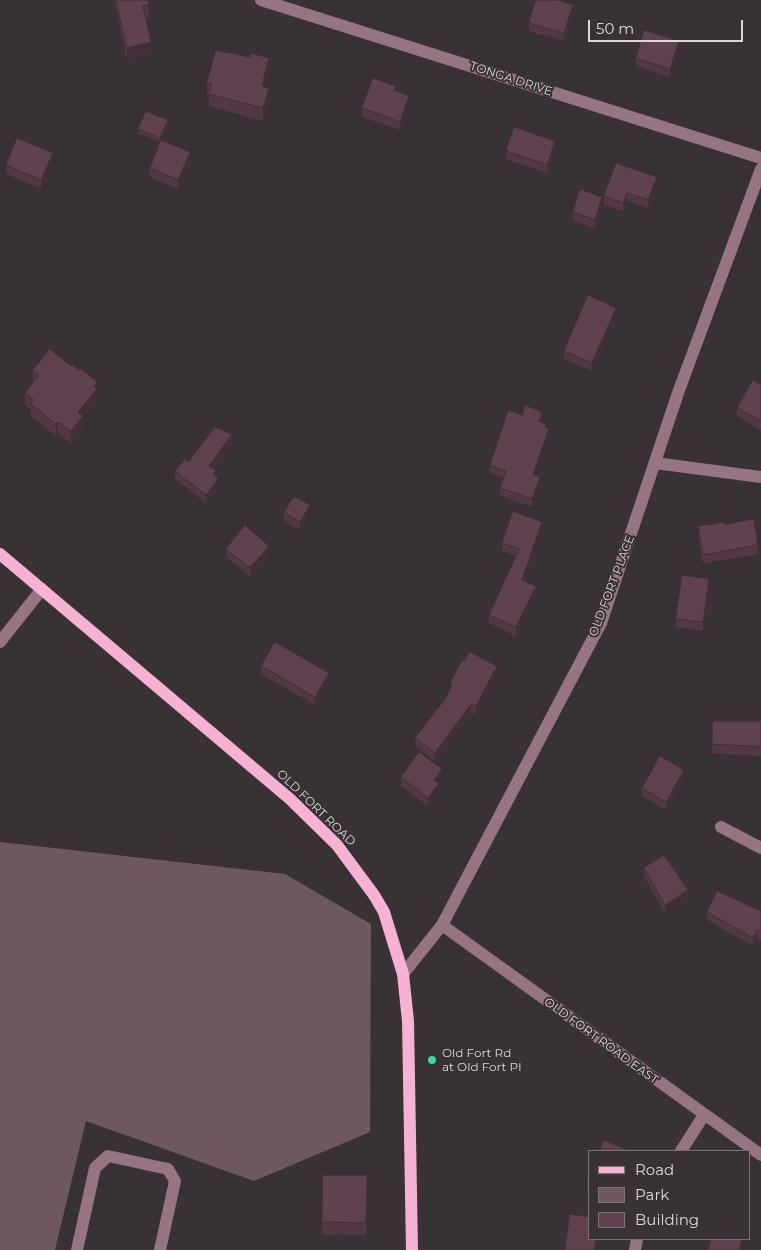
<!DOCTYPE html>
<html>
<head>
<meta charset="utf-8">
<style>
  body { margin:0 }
  #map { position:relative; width:761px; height:1250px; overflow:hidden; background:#393235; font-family:Montserrat,sans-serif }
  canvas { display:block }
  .legend { position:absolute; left:588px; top:1150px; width:162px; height:90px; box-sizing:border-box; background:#393235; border:1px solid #7b7477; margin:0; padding:6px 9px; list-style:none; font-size:15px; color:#ddd8db }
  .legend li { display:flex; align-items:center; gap:10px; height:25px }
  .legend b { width:25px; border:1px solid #7b7477 }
  .scale { position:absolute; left:588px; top:20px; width:155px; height:22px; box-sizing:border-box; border:2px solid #ddd8db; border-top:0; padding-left:6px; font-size:15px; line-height:18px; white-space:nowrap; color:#ddd8db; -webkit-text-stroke:4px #393235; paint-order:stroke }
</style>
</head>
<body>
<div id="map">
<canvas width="761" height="1250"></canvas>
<ul class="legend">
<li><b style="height:6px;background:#f7b1d3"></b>Road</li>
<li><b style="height:14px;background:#6d5761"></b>Park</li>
<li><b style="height:14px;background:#5f4150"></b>Building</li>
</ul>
<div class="scale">50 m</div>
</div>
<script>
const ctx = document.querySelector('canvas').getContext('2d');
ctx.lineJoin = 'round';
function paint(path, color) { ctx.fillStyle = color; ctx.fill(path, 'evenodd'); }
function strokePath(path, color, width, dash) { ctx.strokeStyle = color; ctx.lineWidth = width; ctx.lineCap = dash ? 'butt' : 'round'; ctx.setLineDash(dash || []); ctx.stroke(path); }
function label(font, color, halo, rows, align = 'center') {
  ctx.font = font + ' Montserrat,sans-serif'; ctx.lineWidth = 4; ctx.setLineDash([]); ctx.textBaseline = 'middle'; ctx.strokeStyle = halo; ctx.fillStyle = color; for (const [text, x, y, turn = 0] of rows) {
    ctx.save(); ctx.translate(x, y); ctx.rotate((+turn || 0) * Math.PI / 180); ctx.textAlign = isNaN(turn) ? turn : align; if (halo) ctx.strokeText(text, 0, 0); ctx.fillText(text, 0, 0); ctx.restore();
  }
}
paint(new Path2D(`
  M0,842L285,874L371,924L370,1132L254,1181L86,1121L55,1250H0Z`), '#6d5761');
strokePath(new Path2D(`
  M261,0L761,158
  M655,463L761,477
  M0,642L42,589
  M721,827L761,848
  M442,925L761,1155
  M403,974L442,925L601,623L678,393L761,169
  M681,1151L704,1115
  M77,1250L95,1168L108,1156L168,1169L175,1181L160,1250
  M635,1250L637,1239`), '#967484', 12);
strokePath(new Path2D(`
  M0,554L290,799L337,845L374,895L384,912L403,974L408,1021L412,1250`), '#f7b1d3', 12);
paint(new Path2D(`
  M114,0H148L149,5V17L146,18L151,55L127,60Z
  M573,13L564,41L529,31V23Z
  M679,49L670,77L636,66V58Z
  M269,70L265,86L269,100L263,121L209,106V95L207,94V82Z
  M396,91L409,104L400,130L362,117V108Z
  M168,124L160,142L138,133V129Z
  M555,150L547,173L506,159V151Z
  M190,160L178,189L150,177V168Z
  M53,162L41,189L6,174V165Z
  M657,185L648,208L627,201L623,211L604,205V196Z
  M602,205L595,228L573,221V212Z
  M616,316L592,371L564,359V351Z
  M71,366L79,370L97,382V401L83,418V429L71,443L58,434L56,436L31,416V410L25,405V393L33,382V370Z
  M761,385V430L737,416V408Z
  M522,415L542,419V422L546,428L549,437L535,475L540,485L532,507L500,496V488L503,478L490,473V465Z
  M232,442L213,469L218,487L206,503L175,479V471L188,462Z
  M284,513H310L300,530L284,521Z
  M725,524L758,545V554L703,563L698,535V526Z
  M542,530L525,581L536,594L516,636L489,623V615L516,556L502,551V543Z
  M226,549L269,554L250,576L226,557Z
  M709,587L703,631L676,627V619Z
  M261,666L329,681L315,705L261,674Z
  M497,674L476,715L471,712L435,761L415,746V738L445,699L450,689V683Z
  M713,721H761V756L712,753Z
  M401,777L442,778L438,783L439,792L428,806L401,786Z
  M684,778L666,810L642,796V788Z
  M644,868L688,898L665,913L644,876Z
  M761,911V940L757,938L753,946L707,920V912Z
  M590,1174V1191L587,1189V1181Z
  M367,1175L366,1235L322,1234V1222Z`), '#523845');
paint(new Path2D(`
  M573,5V13L564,41V33Z
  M679,41V49L670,77V69Z
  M151,42V55L127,60V48Z
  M269,58V70L262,98V86Z
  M269,88V100L263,121V108Z
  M409,96V104L400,130V122Z
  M168,120V124L160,142V138Z
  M555,141V150L547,173V165Z
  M190,152V160L178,189V180Z
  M53,153V162L41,189V180Z
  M657,177V185L648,208V200Z
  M627,193V201L623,211V203Z
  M602,197V205L595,228V220Z
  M616,308V316L592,371V363Z
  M97,382V401L83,418V429L71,443V431L78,412L94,386Z
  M542,412V419L539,429V421Z
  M58,422V434L56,436V424Z
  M549,429V437L533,482V474Z
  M232,434V442L209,473V466Z
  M540,477V485L532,507V499Z
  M218,479V487L206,503V495Z
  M310,505V513L300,530V522Z
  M542,522V530L522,588V580Z
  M269,546V554L250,576V568Z
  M709,579V587L703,631V622Z
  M536,586V594L516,636V627Z
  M497,666V674L476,715V706Z
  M329,673V681L315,705V697Z
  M471,704V712L435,761V753Z
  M442,769V778L434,788V780Z
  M684,770V778L666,810V802Z
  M439,783V792L428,806V798Z
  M688,890V898L665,913V905Z
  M757,930V938L753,946V938Z
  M596,1239H597L595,1250H594Z
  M742,1239L743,1245L742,1250H740Z`), '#422e38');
const building = new Path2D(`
  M116,0H148L149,5L143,6L151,42L127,48Z
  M536,0H558L573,5L564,33L529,23Z
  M644,30L679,41L670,69L636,58Z
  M216,50L250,57L251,53L269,58L262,86L269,88L263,108L209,94L212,84L207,82Z
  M373,78L396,86L394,90L409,96L400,122L362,108Z
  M146,111L168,120L160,138L138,129Z
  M514,127L555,141L547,165L506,151Z
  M17,138L53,153L41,180L6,165Z
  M161,140L190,152L178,180L150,168Z
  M616,163L657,177L648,200L627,193L623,203L604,196Z
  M580,189L602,197L595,220L573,212Z
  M588,295L616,308L592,363L564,351Z
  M50,349L71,366L73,365L79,370L81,368L97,382L94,386L97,389L78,412L83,416L71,431L58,422L56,424L31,404L33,399L25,393L39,375L33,370Z
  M753,380L761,385V421L737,408Z
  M525,405L542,412L539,421L546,424L545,427L549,429L533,474L540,477L532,499L500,488L506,471L490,465L508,410L522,415Z
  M215,427L232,434L209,466L216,471L213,474L218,479L206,495L175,471L185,459L188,462Z
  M294,496L310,505L300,522L284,513Z
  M513,511L542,522L522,580L536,586L516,627L489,615L519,549L502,543Z
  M754,519L758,545L703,555L698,526L724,522L725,524Z
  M245,525L269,546L250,568L226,549Z
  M682,575L709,579L703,622L676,619Z
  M275,642L329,673L315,697L261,666Z
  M470,652L497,666L476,706L471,704L435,753L415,738L445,699L452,685L450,683L462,660L464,661Z
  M713,721H761V747L712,744Z
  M419,752L442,769L434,780L439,783L428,798L401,777Z
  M660,756L684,770L666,802L642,788Z
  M664,855L688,890L665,905L644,868Z
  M717,891L761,911V931L757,930L753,938L707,912Z
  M604,1140L630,1151H600Z
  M590,1174V1182L587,1181Z
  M323,1175H367L366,1223L322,1222Z
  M570,1214L590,1217V1239H596L594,1250H565Z
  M711,1239H742L740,1250H708Z`);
paint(building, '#5f4150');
strokePath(building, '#422e38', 1);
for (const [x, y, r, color] of [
  [432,1060,5,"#37d4a6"]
]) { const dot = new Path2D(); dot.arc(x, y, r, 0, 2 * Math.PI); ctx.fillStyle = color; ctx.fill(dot); strokePath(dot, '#393235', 2); }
label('12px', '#ddd8db', '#393235', [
  ["TONGA DRIVE",511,79,18],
  ["OLD FORT PLACE",612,586,-69],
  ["OLD FORT ROAD",316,808,44],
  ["OLD FORT ROAD EAST",601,1041,36]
]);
label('12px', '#ddd8db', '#393235', [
  ["Old Fort Rd",442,1053],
  ["at Old Fort Pl",442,1067]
], 'left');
</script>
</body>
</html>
